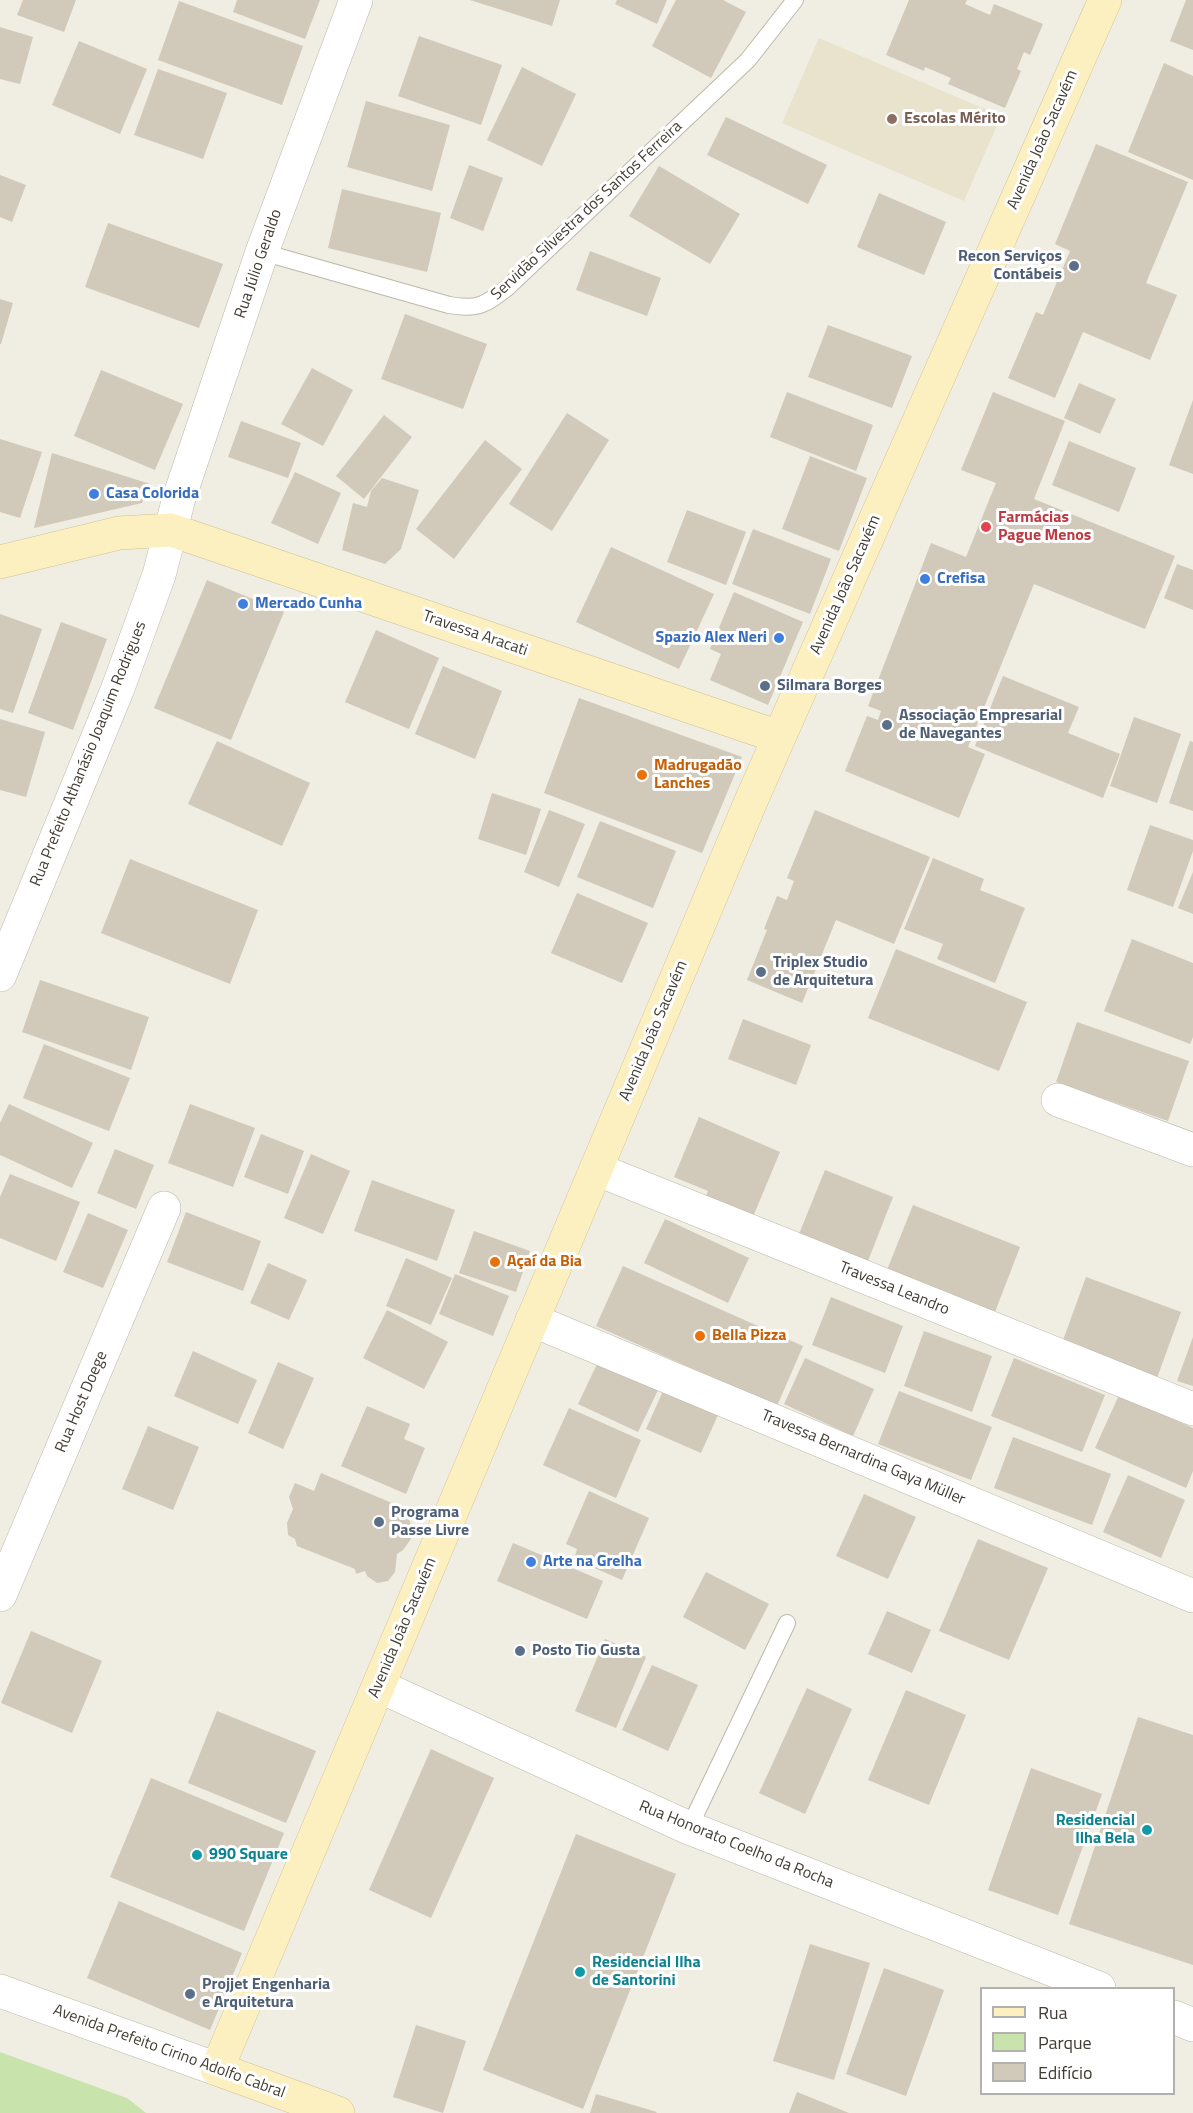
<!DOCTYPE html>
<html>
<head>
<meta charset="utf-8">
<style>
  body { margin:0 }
  #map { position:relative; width:1193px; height:2113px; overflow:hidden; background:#f0ede3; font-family:"Titillium Web",sans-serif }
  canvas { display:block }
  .legend { position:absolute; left:980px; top:1987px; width:195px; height:108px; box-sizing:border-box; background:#fff; border:2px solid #b3b1ad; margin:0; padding:8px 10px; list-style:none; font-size:18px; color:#423d33 }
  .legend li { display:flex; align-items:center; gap:12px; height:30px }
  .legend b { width:30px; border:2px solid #b3b1ad }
</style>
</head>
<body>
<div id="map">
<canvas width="1193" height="2113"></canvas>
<ul class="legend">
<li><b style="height:8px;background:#fcf0c1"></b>Rua</li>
<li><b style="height:16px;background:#c8e4ac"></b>Parque</li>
<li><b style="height:16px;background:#d1c9b9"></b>Edifício</li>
</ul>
</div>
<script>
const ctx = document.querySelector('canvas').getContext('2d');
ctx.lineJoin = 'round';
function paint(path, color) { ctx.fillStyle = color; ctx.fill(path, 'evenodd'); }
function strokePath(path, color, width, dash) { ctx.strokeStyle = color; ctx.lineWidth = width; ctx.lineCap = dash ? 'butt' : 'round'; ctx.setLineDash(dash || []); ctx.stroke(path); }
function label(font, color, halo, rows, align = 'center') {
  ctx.font = font + ' "Titillium Web",sans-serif'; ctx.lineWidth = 6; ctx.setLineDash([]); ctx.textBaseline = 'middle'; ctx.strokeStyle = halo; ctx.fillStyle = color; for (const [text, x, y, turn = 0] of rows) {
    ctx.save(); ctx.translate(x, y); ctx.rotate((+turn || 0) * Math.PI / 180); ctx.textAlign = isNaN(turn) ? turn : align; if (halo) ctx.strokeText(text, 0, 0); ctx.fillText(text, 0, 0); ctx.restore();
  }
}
paint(new Path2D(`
  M819,38L1001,116L964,201L782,123Z`), '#e9e3cd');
paint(new Path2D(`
  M0,2052L127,2098L146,2113H0Z`), '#c8e4ac');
paint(new Path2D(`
  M23,0H76L64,32L17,15Z
  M237,0H320L305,39L233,12Z
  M470,0H560L552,26Z
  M617,0H667L657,24L615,4Z
  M676,0H723L746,12L711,78L652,46Z
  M909,0H967L965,4L990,15L994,4L1043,24L1030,55L1024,52L1017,69L1021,71L1005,108L948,84L951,78L925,67L924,71L886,55Z
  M1186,0H1193V50L1170,41Z
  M179,1L303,46L282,105L158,60Z
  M0,27L33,37L20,84L0,79Z
  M419,36L502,65L481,125L398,96Z
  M79,41L147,69L120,134L52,105Z
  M1164,63L1193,76V180L1128,152Z
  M522,67L576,94L542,166L487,140Z
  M158,69L227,93L203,159L134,135Z
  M366,101L450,125L432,191L347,167Z
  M726,117L827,165L808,204L707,155Z
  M1096,144L1188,182L1146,283L1177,295L1150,360L1083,332L1055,398L1008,378L1036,312L1043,315L1070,251L1055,244Z
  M469,165L503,178L483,231L450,218Z
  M659,166L740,214L710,264L629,216Z
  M0,175L26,185L12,222L0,217Z
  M342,189L441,213L427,272L328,248Z
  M879,193L946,222L924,275L857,247Z
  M108,223L223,264L199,328L85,287Z
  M590,251L661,278L647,316L576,290Z
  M0,299L13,303L1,344H0Z
  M405,314L487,344L463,409L381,379Z
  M828,325L912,356L892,408L808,377Z
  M312,368L353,390L323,446L281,424Z
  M101,370L183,404L155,470L74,436Z
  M1079,383L1116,399L1100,434L1064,418Z
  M787,392L873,425L856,471L770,437Z
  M993,392L1065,421L1034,499L1175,556L1145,629L1034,584L968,747L985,754L959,818L845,771L867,716L878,720L881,711L868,706L931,543L966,557L996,483L961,470Z
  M1193,400V474L1169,465Z
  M567,413L609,440L552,531L509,504Z
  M384,415L412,437L364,499L336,476Z
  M241,421L301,443L288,478L228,457Z
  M0,439L42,452L20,518L0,512Z
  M485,440L522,469L454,559L416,529Z
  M1069,441L1136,468L1119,512L1052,485Z
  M52,453L150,484L142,503L34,528Z
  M810,456L867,478L839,551L782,529Z
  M295,472L341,493L318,544L271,523Z
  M382,478L419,490L401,549L385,564L342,550L353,503L367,507L371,491Z
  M687,510L746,532L726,585L667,562Z
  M753,529L831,559L810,614L732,584Z
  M611,547L714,594L679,669L576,622Z
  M1177,564L1193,570V610L1164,598Z
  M207,580L284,612L231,740L154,708Z
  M734,592L803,622L768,705L710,680L721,654L710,649Z
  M0,614L42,629L13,713L0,709Z
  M61,622L107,639L73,730L28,713Z
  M376,630L439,658L409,729L345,702Z
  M443,666L502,691L475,759L415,734Z
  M1003,676L1079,707L1068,733L1120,754L1103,798L975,746Z
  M579,698L742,757L702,853L544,793Z
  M1134,717L1181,734L1157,803L1110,786Z
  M0,719L45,732L26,797L0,790Z
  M217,741L310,783L282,846L188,804Z
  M1190,741L1193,742V811L1169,803Z
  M492,793L541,809L526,855L478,839Z
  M549,810L585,824L559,887L524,872Z
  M815,810L930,857L894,944L836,920L802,1003L747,980L767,930L764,929L777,896L787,900L794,881L787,878Z
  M600,821L676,851L653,908L577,877Z
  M1150,825L1193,840V851L1173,907L1127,890Z
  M933,858L984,879L980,890L1025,908L995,983L937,959L943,944L904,929Z
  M130,859L258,910L230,984L101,933Z
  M1193,872V914L1178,908Z
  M577,893L648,923L622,983L551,953Z
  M1132,939L1193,963V1037L1190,1044L1104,1011Z
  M896,949L1027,1002L999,1071L868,1018Z
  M40,980L149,1017L131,1070L22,1032Z
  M743,1019L811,1045L796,1085L728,1059Z
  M1077,1022L1189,1061L1168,1121L1056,1082Z
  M44,1044L130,1078L109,1131L23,1098Z
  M9,1104L93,1143L72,1188L0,1155V1123Z
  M190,1104L255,1128L233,1187L168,1163Z
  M699,1117L780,1152L750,1224L703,1203L708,1191L674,1177Z
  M261,1134L304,1151L288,1194L244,1177Z
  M115,1149L154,1165L136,1209L97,1193Z
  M311,1154L350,1171L323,1234L284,1218Z
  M825,1170L893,1197L868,1261L799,1234Z
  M10,1174L80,1202L56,1261L0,1238V1197Z
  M372,1180L455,1210L437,1261L354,1231Z
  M913,1205L1020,1247L995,1312L887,1270Z
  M186,1212L261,1241L243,1291L167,1262Z
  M88,1213L128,1230L103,1288L63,1272Z
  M665,1219L749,1258L728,1303L644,1263Z
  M474,1231L530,1251L516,1292L459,1273Z
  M406,1258L452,1278L431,1325L386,1306Z
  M268,1263L307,1280L289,1320L250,1303Z
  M623,1266L803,1346L777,1406L596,1326Z
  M455,1274L509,1296L493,1336L439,1314Z
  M1086,1277L1181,1312L1157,1378L1062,1343Z
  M831,1297L903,1326L885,1373L812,1345Z
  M387,1310L448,1342L424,1389L363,1358Z
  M924,1331L992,1356L972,1412L904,1386Z
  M1193,1337V1386L1177,1381Z
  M193,1351L257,1380L238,1424L174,1396Z
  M805,1358L874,1389L853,1436L784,1404Z
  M1014,1358L1105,1395L1082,1452L991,1416Z
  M599,1360L659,1388L638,1432L578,1404Z
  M278,1362L314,1378L283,1449L248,1433Z
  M663,1391L718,1415L701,1453L646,1429Z
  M899,1391L992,1427L971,1480L878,1444Z
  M1119,1395L1193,1428V1471L1186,1488L1095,1448Z
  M367,1406L410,1424L404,1439L425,1448L406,1494L341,1466Z
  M569,1408L641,1440L616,1498L543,1465Z
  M148,1426L199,1447L173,1510L122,1489Z
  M1013,1437L1111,1474L1092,1525L994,1488Z
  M321,1473L406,1509L411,1525V1539L403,1550L397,1554L395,1572L388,1581L377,1583L367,1576L365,1571L356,1574L355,1569L297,1546L295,1539L288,1535L287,1523L293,1509L289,1497L295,1483L314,1491Z
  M1128,1475L1185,1500L1161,1558L1103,1532Z
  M589,1491L649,1518L622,1580L574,1559L577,1549L566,1544Z
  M864,1494L916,1517L888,1579L836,1556Z
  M978,1539L1048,1568L1009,1660L939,1631Z
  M513,1543L603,1581L587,1619L497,1581Z
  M706,1572L769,1604L745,1650L683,1617Z
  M887,1611L931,1630L912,1673L868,1654Z
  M31,1631L102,1661L72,1733L1,1703Z
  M605,1639L646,1657L616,1728L575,1711Z
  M652,1665L698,1685L668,1751L622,1730Z
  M807,1688L852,1709L805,1814L759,1793Z
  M906,1690L966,1715L929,1805L868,1780Z
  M217,1711L316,1751L286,1823L188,1783Z
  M1138,1717L1193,1735V1965L1069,1924Z
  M431,1749L494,1778L431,1918L369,1890Z
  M1031,1768L1102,1794L1058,1915L988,1890Z
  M151,1778L284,1833L244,1931L110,1877Z
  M576,1834L676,1874L583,2109L483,2070Z
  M119,1901L242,1953L210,2030L87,1978Z
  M810,1944L870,1963L834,2080L773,2061Z
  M884,1968L944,1990L906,2096L846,2074Z
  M416,2025L466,2041L443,2113L393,2097Z
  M797,2092L849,2113H789Z
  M596,2094L657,2112L656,2113H590Z`), '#d1c9b9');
const service = new Path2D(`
  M262,252L449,305C478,310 485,305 507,288L748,60L795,0
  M689,1828L787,1623`);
const minor = new Path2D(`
  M0,975L118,688L159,575L179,498L262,252L356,0
  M1058,1100L1193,1150
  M596,1169L1193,1409
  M532,1320L1193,1596
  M0,1595L164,1208
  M379,1686L689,1828L1099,1988
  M1174,2017L1193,2025`);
const tertiary = new Path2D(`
  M0,1991L217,2069`);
const secondary = new Path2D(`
  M0,562L119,533L171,530L779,737
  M338,2113L217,2069L751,801L1105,0`);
strokePath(service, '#beb8a9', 18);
strokePath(minor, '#beb8a9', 34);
strokePath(tertiary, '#beb8a9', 34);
strokePath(secondary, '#cfc294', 34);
strokePath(service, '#fff', 16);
strokePath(minor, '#fff', 33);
strokePath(tertiary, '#fff', 33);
strokePath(secondary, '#fcf0c1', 33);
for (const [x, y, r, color] of [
  [892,119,6,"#8d6e63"],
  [1074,266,6,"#5c6f8a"],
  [94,494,6,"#3f7fe0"],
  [986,527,6,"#e0444e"],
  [925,579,6,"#3f7fe0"],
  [243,604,6,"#3f7fe0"],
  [779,638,6,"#3f7fe0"],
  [765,686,6,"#5c6f8a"],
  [887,725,6,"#5c6f8a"],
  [642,775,6,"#e8710a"],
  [761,972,6,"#5c6f8a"],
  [495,1262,6,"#e8710a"],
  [700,1336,6,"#e8710a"],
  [379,1522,6,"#5c6f8a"],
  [531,1562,6,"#3f7fe0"],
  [520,1651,6,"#5c6f8a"],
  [1147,1830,6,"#0f9aa8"],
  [197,1855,6,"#0f9aa8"],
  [580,1972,6,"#0f9aa8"],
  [190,1994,6,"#5c6f8a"]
]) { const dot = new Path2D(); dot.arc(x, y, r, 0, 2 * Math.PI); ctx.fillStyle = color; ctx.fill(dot); strokePath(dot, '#fff', 2); }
label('bold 16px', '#785e54', '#fff', [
  ["Escolas Mérito",904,119]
], 'left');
label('16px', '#423d33', '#fff', [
  ["Avenida João Sacavém",1043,140,-66],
  ["Servidão Silvestra dos Santos Ferreira",587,211,-43],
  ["Rua Júlio Geraldo",259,264,-71],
  ["Avenida João Sacavém",846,585,-66],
  ["Travessa Aracati",475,634,19],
  ["Rua Prefeito Athanásio Joaquim Rodrigues",89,754,-68],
  ["Avenida João Sacavém",654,1031,-67],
  ["Travessa Leandro",894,1289,22],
  ["Rua Host Doege",82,1402,-67],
  ["Travessa Bernardina Gaya Müller",863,1458,23],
  ["Avenida João Sacavém",403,1628,-67],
  ["Rua Honorato Coelho da Rocha",736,1845,22],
  ["Avenida Prefeito Cirino Adolfo Cabral",169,2052,20]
]);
label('bold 16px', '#4e5e75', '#fff', [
  ["Recon Serviços",1062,257,"right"],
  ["Contábeis",1062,275,"right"],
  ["Silmara Borges",777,686],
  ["Associação Empresarial",899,716],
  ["de Navegantes",899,734],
  ["Triplex Studio",773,963],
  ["de Arquitetura",773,981],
  ["Programa",391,1513],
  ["Passe Livre",391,1531],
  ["Posto Tio Gusta",532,1651],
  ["Projjet Engenharia",202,1985],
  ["e Arquitetura",202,2003]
], 'left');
label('bold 16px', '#366cbe', '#fff', [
  ["Casa Colorida",106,494],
  ["Crefisa",937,579],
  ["Mercado Cunha",255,604],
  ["Spazio Alex Neri",767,638,"right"],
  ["Arte na Grelha",543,1562]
], 'left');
label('bold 16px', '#be3a42', '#fff', [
  ["Farmácias",998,518],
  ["Pague Menos",998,536]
], 'left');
label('bold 16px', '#c56008', '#fff', [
  ["Madrugadão",654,766],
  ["Lanches",654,784],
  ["Açaí da Bia",507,1262],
  ["Bella Pizza",712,1336]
], 'left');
label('bold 16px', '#0d838f', '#fff', [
  ["Residencial",1135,1821,"right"],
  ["Ilha Bela",1135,1839,"right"],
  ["990 Square",209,1855],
  ["Residencial Ilha",592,1963],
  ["de Santorini",592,1981]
], 'left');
</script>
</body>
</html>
